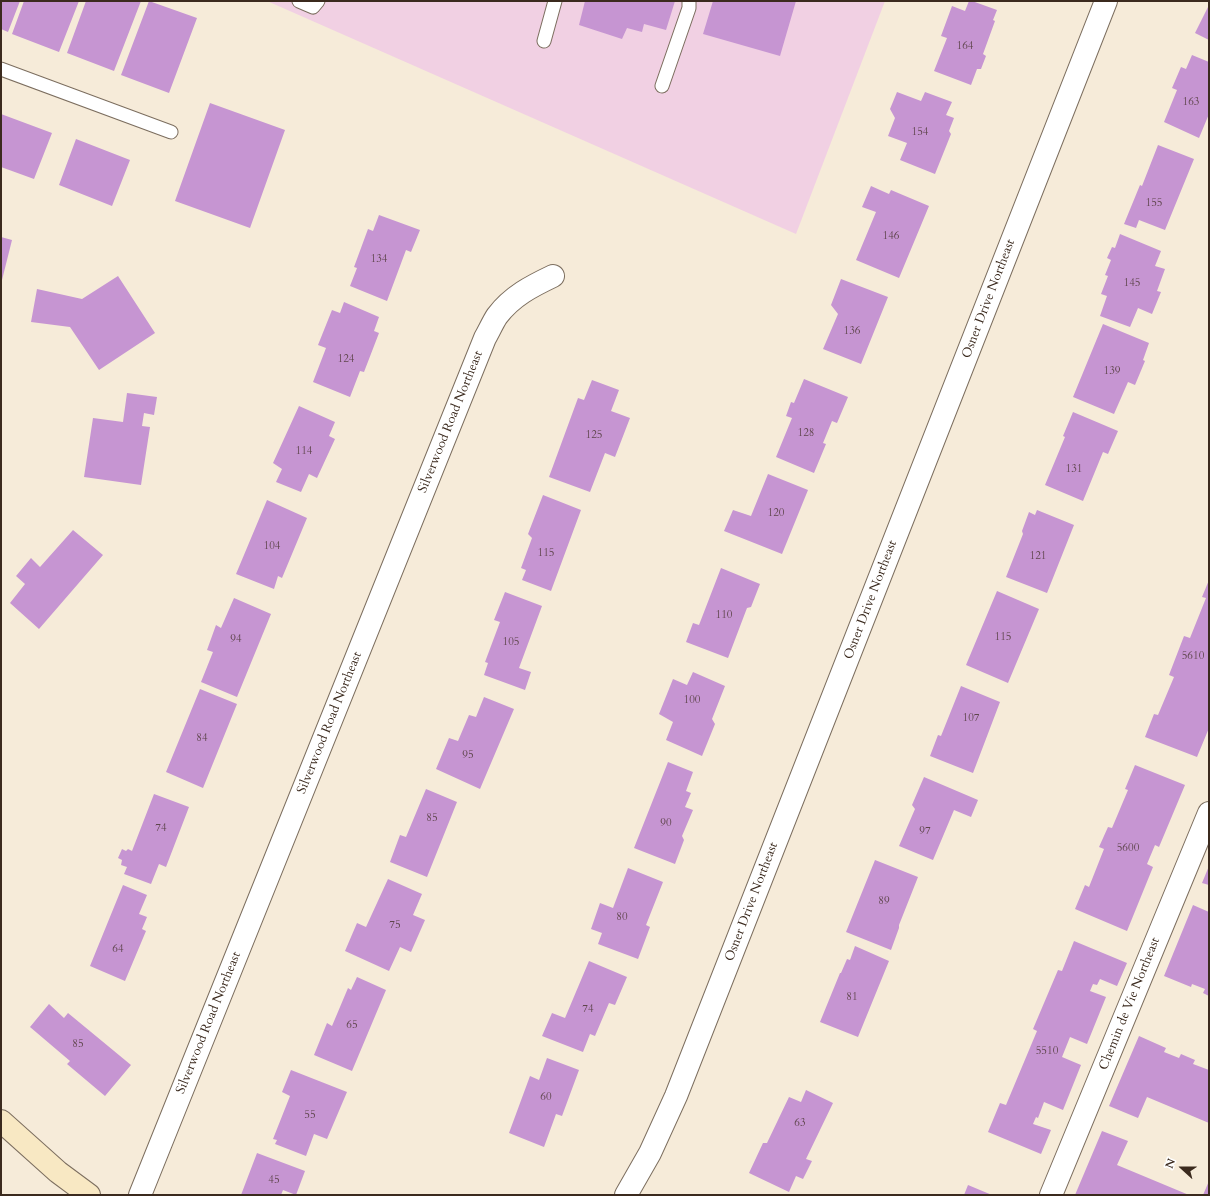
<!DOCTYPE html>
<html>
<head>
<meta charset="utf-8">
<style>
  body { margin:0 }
  #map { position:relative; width:1210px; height:1196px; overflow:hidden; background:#f6ebd9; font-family:Cardo,serif }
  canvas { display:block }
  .frame { position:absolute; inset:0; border:2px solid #3b2a1e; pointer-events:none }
  .north { position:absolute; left:1162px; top:1148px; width:40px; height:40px; -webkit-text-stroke:3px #fff; paint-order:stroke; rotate:291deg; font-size:11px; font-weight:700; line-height:16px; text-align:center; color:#3b2a1e }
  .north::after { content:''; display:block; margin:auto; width:14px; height:18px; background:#3b2a1e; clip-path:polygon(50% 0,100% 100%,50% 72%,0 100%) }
</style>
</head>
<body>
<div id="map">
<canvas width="1210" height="1196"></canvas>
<div class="frame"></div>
<div class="north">N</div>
</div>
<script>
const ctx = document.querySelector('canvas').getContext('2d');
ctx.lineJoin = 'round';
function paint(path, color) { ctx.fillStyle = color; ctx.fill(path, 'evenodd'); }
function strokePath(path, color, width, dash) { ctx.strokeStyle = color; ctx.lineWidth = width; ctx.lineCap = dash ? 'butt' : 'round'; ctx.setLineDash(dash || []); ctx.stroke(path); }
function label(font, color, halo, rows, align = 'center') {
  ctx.font = font + ' Cardo,serif'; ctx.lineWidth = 3; ctx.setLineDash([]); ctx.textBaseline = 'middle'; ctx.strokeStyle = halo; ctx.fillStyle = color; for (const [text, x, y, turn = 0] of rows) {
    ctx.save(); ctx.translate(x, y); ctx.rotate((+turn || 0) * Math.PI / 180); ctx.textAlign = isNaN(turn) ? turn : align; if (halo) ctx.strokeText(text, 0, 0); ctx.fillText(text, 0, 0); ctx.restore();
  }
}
paint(new Path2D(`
  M267,1H885L796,234Z`), '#f1d0e3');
paint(new Path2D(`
  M1,1H20L8,32L1,29Z
  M24,1H79L59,52L12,34Z
  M86,1H141L114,71L67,53Z
  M149,1L197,18L169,93L121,75Z
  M585,1H675L666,30L644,24L642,32L627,28L622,39L579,25Z
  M713,1H796L780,56L703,34Z
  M969,1H972L997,10L993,20L995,21L983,54L986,56L981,69H977L971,85L934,71L947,38L941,36L952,6L965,11Z
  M1209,5V40L1195,33Z
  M1192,55L1209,62V114L1199,138L1164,122L1177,90L1172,88L1181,67L1186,69Z
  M897,92L921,101L925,92L952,102L946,115L954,118L949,131L951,134L935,174L900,160L907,143L888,136L895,118L890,109Z
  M210,103L285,130L250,228L175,201Z
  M1,114L52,133L34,179L1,167Z
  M76,139L130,160L112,206L59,185Z
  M1158,145L1194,159L1165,230L1139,220L1136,228L1124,224L1140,185L1142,186Z
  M871,186L889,194L891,190L929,206L899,278L856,260L876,212L862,207Z
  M379,215L420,230L411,252L406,250L387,301L350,286L357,268L354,267L368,229L373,231Z
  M1120,234L1161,251L1155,266L1165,269L1157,291L1161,292L1152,314L1138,308L1130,327L1100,316L1107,296L1101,294L1108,276L1105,275L1111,260L1107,258L1112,247L1115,248Z
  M1,237L12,240L2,280H1Z
  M118,276L155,333L99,370L70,327L31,322L37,289L82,299Z
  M841,279L888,297L861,364L823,349L838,314L831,305Z
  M344,302L379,317L374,331L379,333L364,372L360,371L350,397L313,382L326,348L318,345L332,310L340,313Z
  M1103,324L1149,343L1143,360L1145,361L1135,385L1128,382L1114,414L1073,397Z
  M804,379L848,397L837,423L832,421L823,443L826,444L814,473L776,457L792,418L786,416L791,402L794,403Z
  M592,380L619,390L611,411L630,418L615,457L605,453L590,492L549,477L578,398L584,400Z
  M127,393L157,397L154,415L144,413L142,426L150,427L141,485L84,477L93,418L123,422Z
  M299,406L335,422L329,436L335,439L317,478L309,474L301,492L276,482L282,469L273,463Z
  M1073,412L1118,431L1108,454L1103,452L1083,501L1045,485L1065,437L1063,436Z
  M768,474L808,490L782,554L724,531L733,510L751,516Z
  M543,495L581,510L551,591L522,580L526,570L521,568L532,538L528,534Z
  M267,500L307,518L282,578L278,576L274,589L236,574Z
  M1037,510L1074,525L1047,593L1006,577L1023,534L1022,531L1029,512L1035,515Z
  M73,530L103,555L39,629L10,603L25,584L16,576L31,558L40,567Z
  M721,568L760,584L751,607L747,608L728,658L686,642L693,623L699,625Z
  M1209,580V728L1197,757L1145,737L1154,714L1158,715L1174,677L1169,675L1184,636L1190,638L1206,598L1202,597Z
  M997,591L1039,609L1008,683L966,665Z
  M505,592L542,606L519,668L531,672L525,690L484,675L488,663L485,662L500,622L494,620Z
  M234,598L271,614L237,697L201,682L213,652L207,650L216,625L221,628Z
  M693,672L725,686L712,719L715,724L702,756L666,740L673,722L659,714L673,679L687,685Z
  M961,686L1000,702L973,773L930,756L938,735L941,736Z
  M200,689L237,704L203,788L166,772Z
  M484,697L514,709L480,789L436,769L449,738L458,741L469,715L476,717Z
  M668,762L693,772L686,791L691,793L685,807L693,810L682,836L684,840L675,864L634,848Z
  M1135,765L1185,785L1159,847L1155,845L1147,864L1153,867L1127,931L1075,909L1085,885L1089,887L1104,849L1099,847L1108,827L1112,828L1128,790L1125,789Z
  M924,777L978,800L971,817L954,810L933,860L899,846L915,809L912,805Z
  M426,789L457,802L427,877L390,862L400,835L406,837Z
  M154,794L189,807L166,867L159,864L151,884L124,874L127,867L121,865L122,860L118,858L122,849L126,851L128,849L132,851Z
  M875,860L918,877L899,925V928L891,950L846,932Z
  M1209,866V885L1202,883Z
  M628,868L663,882L646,925L650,927L638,959L598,944L602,933L591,929L600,903L613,908Z
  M388,879L422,894L413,915L425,920L411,952L400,947L389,971L345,951L357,923L366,927Z
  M123,885L147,895L139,914L147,917L142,929L146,931L125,981L90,966Z
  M1193,905L1209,912V996L1203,993L1205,989L1192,984L1191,987L1164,976Z
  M1074,941L1127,963L1117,986L1100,979L1097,985L1093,984L1090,991L1106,997L1087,1044L1070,1037L1062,1057L1081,1065L1063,1110L1044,1102L1038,1118L1036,1117L1033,1124L1051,1130L1041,1154L988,1132L1000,1103L1006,1105L1037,1031L1033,1029L1058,970L1062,971Z
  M855,946L889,961L858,1037L820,1022L840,973H841L847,959L850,960Z
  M589,961L627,977L615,1005L609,1003L595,1036L590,1034L583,1052L542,1036L552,1013L565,1018Z
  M357,977L386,990L352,1071L314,1055L327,1023L332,1026L348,988L351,990Z
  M49,1004L64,1018L68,1013L131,1065L105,1096L67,1064L70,1061L30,1027Z
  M1139,1036L1166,1048L1164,1052L1179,1058L1181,1054L1195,1060L1193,1064L1209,1070V1123L1147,1097L1138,1118L1109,1106Z
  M547,1058L579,1070L562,1116L556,1114L544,1147L509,1133L530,1076L539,1080Z
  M291,1070L347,1092L327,1139L314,1134L306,1156L275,1144L277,1140L273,1139L290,1096L282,1092Z
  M806,1090L833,1103L806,1159L812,1161L803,1179L796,1176L789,1192L749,1173L763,1143H767L789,1097L801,1102Z
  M1102,1131L1128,1141L1117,1165L1189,1195H1075Z
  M257,1153L305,1171L296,1195L283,1190L281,1195H241Z
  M1209,1181V1195H1203Z
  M968,1185L992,1195H964Z`), '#c695d2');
const service = new Path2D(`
  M299,1L313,7L318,1
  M544,41L555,1
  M1,69L171,132
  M662,86L689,8V1`);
const minor = new Path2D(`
  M140,1195L485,338C489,331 493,322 497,316C512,296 532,286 553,276
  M626,1195L650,1153L676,1096L1106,1
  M1051,1195L1209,813`);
const secondary = new Path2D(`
  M1,1121L58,1172L89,1195`);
strokePath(service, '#7c6e5f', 15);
strokePath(minor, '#7c6e5f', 24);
strokePath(secondary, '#7c6e5f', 24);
strokePath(service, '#fff', 13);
strokePath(minor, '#fff', 22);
strokePath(secondary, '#f8e8c3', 22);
label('11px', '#5e454b', null, [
  ["164",965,46],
  ["163",1191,102],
  ["154",920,132],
  ["155",1154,203],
  ["146",891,236],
  ["134",379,259],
  ["145",1132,283],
  ["136",852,331],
  ["124",346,359],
  ["139",1112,371],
  ["128",806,433],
  ["125",594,435],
  ["114",304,451],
  ["131",1074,469],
  ["120",776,513],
  ["104",272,546],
  ["115",546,553],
  ["121",1038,556],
  ["110",724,615],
  ["115",1003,637],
  ["94",236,639],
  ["105",511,642],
  ["5610",1193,656],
  ["100",692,700],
  ["107",971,718],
  ["84",202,738],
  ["95",468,755],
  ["85",432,818],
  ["90",666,823],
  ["74",161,828],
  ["97",925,831],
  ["5600",1128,848],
  ["89",884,901],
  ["80",622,917],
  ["75",395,925],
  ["64",118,949],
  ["81",852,997],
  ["74",588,1009],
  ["65",352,1025],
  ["85",78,1044],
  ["5510",1047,1051],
  ["60",546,1097],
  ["55",310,1115],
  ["63",800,1123],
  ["45",274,1180]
]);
label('13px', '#3b2a1e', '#fff', [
  ["Osner Drive Northeast",989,299,-69],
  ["Silverwood Road Northeast",451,422,-68],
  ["Osner Drive Northeast",871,600,-69],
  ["Silverwood Road Northeast",330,723,-68],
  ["Osner Drive Northeast",752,902,-69],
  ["Chemin de Vie Northeast",1130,1004,-68],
  ["Silverwood Road Northeast",209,1023,-68]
]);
</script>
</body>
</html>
